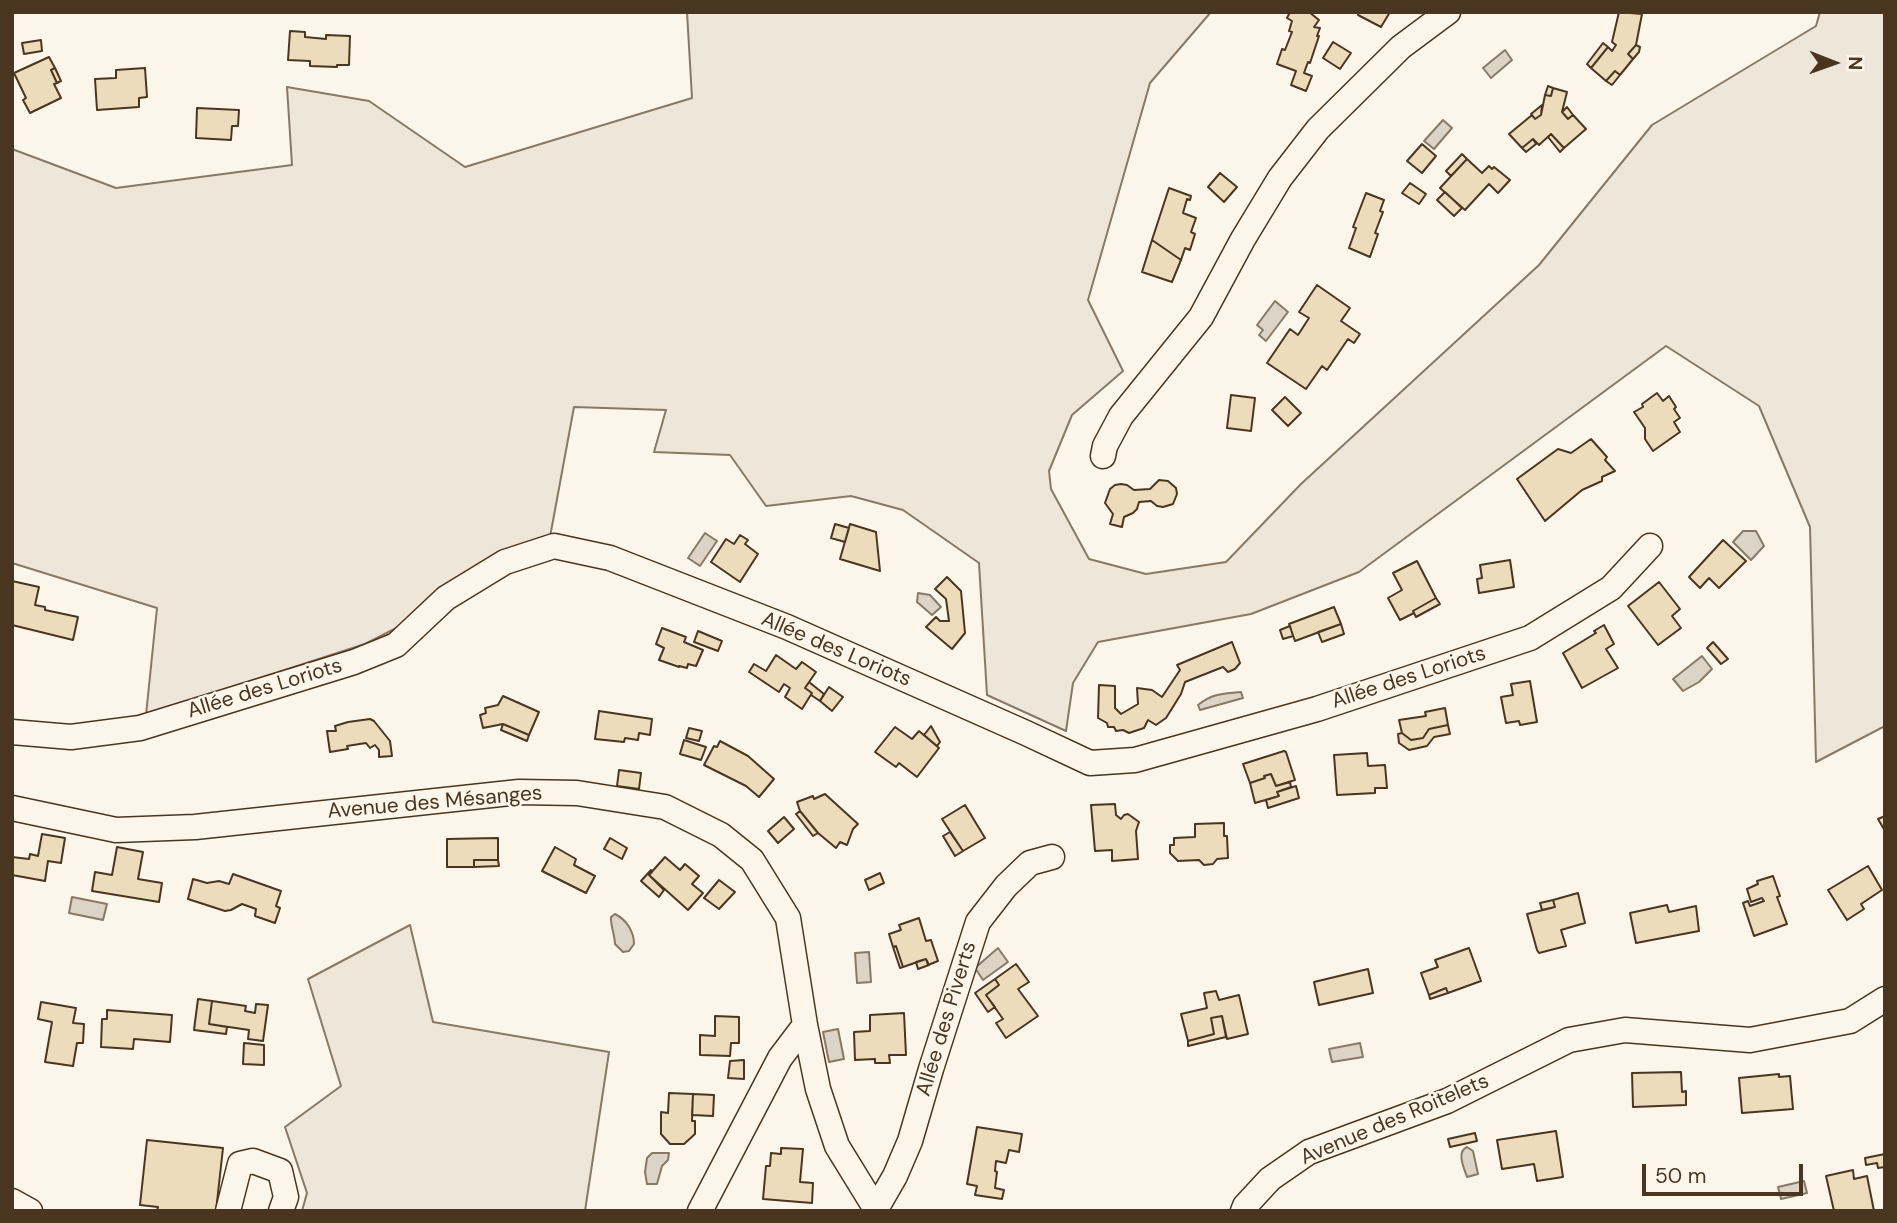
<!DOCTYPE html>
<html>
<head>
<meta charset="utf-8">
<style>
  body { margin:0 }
  #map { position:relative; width:1897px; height:1223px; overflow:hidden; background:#fbf6e9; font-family:"DM Sans",sans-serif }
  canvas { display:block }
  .frame { position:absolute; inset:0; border:14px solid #4a3520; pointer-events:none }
  .north { position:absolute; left:1799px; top:28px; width:70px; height:70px; -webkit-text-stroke:5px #fbf6e9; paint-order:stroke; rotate:91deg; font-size:19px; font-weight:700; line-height:28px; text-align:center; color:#4a3520 }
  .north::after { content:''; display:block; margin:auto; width:24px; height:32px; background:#4a3520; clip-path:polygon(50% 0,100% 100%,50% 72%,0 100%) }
  .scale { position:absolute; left:1642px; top:1164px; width:161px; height:32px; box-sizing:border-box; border:4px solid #4a3520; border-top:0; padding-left:9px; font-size:21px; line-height:24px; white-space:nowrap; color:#4a3520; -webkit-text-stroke:5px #fbf6e9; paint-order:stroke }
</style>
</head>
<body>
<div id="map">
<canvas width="1897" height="1223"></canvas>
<div class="frame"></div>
<div class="north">N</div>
<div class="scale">50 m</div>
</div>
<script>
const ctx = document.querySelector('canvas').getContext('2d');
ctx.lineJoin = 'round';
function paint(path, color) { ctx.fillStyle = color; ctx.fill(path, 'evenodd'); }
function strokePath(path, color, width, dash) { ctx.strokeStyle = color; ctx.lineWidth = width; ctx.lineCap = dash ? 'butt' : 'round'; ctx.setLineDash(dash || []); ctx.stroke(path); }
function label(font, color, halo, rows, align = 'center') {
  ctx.font = font + ' "DM Sans",sans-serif'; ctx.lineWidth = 5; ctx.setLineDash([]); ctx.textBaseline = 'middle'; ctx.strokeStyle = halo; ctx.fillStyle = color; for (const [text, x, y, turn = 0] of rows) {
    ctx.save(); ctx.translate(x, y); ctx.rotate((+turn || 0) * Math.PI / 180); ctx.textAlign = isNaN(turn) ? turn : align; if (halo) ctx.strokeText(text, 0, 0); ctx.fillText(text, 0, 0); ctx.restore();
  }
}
const green = new Path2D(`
  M687,12H1211L1150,83L1088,300L1123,371L1072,415L1049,471L1051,489L1089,559L1146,574L1226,562L1301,484L1539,265L1652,125L1816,26L1820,12H1885V726L1816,762L1810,527L1759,406L1666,346L1359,572L1251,614L1098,642L1073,683L1066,731L987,695L979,563L903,510L851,496L766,506L730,455L654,452L666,410L574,407L550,537L455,598L365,644L146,715L157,608L12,563V149L116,188L292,165L287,87L369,101L465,167L692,98Z
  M410,925L433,1022L609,1052L585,1211H302L307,1193L285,1127L341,1086L308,979Z`);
paint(green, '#ede6d9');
strokePath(green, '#887966', 2);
const water = new Path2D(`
  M1505,50L1512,60L1491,78L1483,68Z
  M1443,120L1452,128L1434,149L1424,141Z
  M1275,301L1288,312L1266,341L1259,335L1263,330L1257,325Z
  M1743,531H1756L1764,546L1751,560L1733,542Z
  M705,533L717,541L700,566L688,558Z
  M918,593L930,595L941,607L932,615L917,602Z
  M1702,656L1712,669L1699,682L1683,691L1673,679Z
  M1241,692L1243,698L1200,710L1198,705C1213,693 1223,694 1241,692Z
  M72,897L107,904L103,920L69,913Z
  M615,914C627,920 634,932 634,944L629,951L623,952L615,944C615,936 610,923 611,917Z
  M998,948L1008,962L983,980L975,968Z
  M869,952L871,982L857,983L855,953Z
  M838,1029L844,1059L829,1062L823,1032Z
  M1360,1043L1363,1057L1332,1062L1329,1049Z
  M1467,1147L1473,1151L1478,1174L1467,1177C1464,1168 1456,1152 1467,1147Z
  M652,1153H669L668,1160L662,1166L657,1184H647L645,1172L647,1158Z
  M1804,1181L1807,1193L1781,1199L1778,1187Z`);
paint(water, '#dcd4c6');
strokePath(water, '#887966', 2);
const building = new Path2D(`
  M1290,12H1309L1319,20L1314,27L1320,28L1317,36H1319L1310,63L1308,62L1304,73L1312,76L1306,91L1291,85L1296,71L1277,64L1282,49L1285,50L1292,32L1289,31L1292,21L1287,18Z
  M1359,12H1390L1381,27L1358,15Z
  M1619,12L1642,14L1636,45L1628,54L1633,59L1620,75L1615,71L1606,81L1591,68L1608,47L1612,51L1616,45L1612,42Z
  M290,31L305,32V37L326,39V35L350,36L349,65H337V67L310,66V61L288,60Z
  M41,40L42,51L24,54L22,43Z
  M1333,42L1351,53L1340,69L1323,58Z
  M1603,43L1608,47L1591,68L1587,64Z
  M1636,45L1640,47L1639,52L1633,59L1628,54Z
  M49,57L55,68L51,70L57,83L54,84L61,98L30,113L23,100L26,98L14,73Z
  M55,68L61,81L57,83L51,70Z
  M145,68L147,97L139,98V107L97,110L95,79L116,78V70Z
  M1615,71L1620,75L1612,85L1606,81Z
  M1548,86L1553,88L1551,96L1545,95Z
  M1553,88L1567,92L1562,112L1568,119L1573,115L1586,129L1564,148L1551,134L1539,145L1533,139L1522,148L1509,134L1532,115L1535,119L1541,115L1545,95L1551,96Z
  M1542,105L1541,115L1535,119L1531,114Z
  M1567,107L1573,115L1568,119L1562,112Z
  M197,108L239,110L238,126H232L231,140L196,138Z
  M1551,134L1564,148L1560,152L1548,137Z
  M1533,139L1536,144L1526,152L1522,148Z
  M1422,144L1436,156L1422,173L1407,161Z
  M1462,154L1467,159L1451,176L1446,171Z
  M1467,159L1482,173L1489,166L1492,169L1494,167L1510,180L1498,193L1489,184L1465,210L1440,188Z
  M1220,173L1237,187L1224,202L1208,187Z
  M1410,183L1426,194L1419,204L1402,193Z
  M1169,188L1191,196L1190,200L1187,199L1183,213L1196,218L1191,232L1195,234L1190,250L1185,248L1181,260L1152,240Z
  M1445,192L1462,208L1454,216L1437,200Z
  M1366,193L1384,200L1380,211L1383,212L1375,233L1378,234L1370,257L1349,248L1356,228L1353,227Z
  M1152,240L1181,260L1172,282L1142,272Z
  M1317,285L1350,308L1341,321L1360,334L1354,343L1348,339L1327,370L1322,366L1306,389L1267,363L1290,329L1298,335L1309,318L1299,312Z
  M1657,393L1663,401L1669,396L1676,407L1674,409L1680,418L1674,422L1680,432L1653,451L1645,439V428L1634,412L1643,407L1642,404Z
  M1231,395L1255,398L1251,431L1227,428Z
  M1285,397L1301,413L1288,426L1272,410Z
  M1591,439L1607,457L1605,460L1615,471L1602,477V481L1582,490L1545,521L1517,479L1558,449L1571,453Z
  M1159,480L1168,481L1176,488L1177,494L1173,504L1163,507L1157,506L1151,501L1139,502L1137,509L1133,513L1124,517L1122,527L1110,524L1113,514L1105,503L1110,489L1115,485L1121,484L1127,485L1134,490L1150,489Z
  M835,524L849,528L845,542L831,538Z
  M850,524L876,532L880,571L840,559Z
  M740,535L748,540L745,544L758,554L740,582L711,562L726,539L734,544Z
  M1723,540L1746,561L1719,588L1709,578L1700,588L1689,577Z
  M1510,560L1514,587L1479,593L1477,579L1482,578L1480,565Z
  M1417,561L1436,598L1413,611L1414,613L1400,620L1388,598L1402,590L1393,573Z
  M947,577L961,591L965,633L952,649L926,627L936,617L940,621H949L946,599L935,589Z
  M12,581L39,587L35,605L45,607V610L78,617L73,640L12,625Z
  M1659,582L1680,609L1672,616L1681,628L1658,645L1628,606Z
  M1436,598L1440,604L1416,617L1413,611Z
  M1334,607L1341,624L1295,641L1289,624Z
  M1341,624L1344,634L1322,642L1318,632Z
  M1604,625L1614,644L1606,649L1618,668L1582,688L1563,653L1596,633L1594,631Z
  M1290,626L1293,636L1283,639L1280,630Z
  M662,628L686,637L684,642L703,650L696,666L688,664L687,668L679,666V667L659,660L664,648L656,644Z
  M698,631L722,641L718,651L694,642Z
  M1232,642L1240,663L1235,669L1228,672L1223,667L1185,682L1181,694L1166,718L1156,725L1148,720L1144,728L1129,733L1123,730L1116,731L1114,727H1108L1107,723L1098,718L1099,685L1115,686V708L1121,714L1138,704L1137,688L1152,690L1162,697L1180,670L1177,665Z
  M1713,642L1728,659L1721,664L1707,648Z
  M776,655L796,669L802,662L816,672L805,688L812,693L802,709L785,697L790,688L784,684L779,692L749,672L754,664L766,671Z
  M1530,681L1537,722L1520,725L1519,721L1506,723L1501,697L1513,695L1511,684Z
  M809,682L824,694L820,701L811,695L812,693L805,688Z
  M829,687L843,697L832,711L820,701Z
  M503,696L539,712L529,735L503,724L483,728L480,715L486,713L485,708L498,705Z
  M1445,708L1448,725L1429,729L1423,738L1411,740L1402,733L1399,720L1426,716L1425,712Z
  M599,711L652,719L650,735L639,733L638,740L625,738L624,742L595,739Z
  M370,719L374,721L390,741L392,756L379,757V750L375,745L370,748L366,743L347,746L348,749L330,752L327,731H336L335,726L348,722Z
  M503,724L529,735L527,741L501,730Z
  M1448,725L1450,734L1434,737L1427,746L1409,750L1399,743L1398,734L1402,733L1411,740L1423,738L1429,729Z
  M931,726L940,742L937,746L924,735Z
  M895,727L912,739L919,731L939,748L917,777L899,763L896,767L875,752Z
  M689,728L702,731L699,741L686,738Z
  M684,740L706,747L701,760L680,754Z
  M720,741L748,756L774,779L759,797L746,786L704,765L714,746L717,747Z
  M1284,751L1286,752L1295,780L1276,786L1271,774L1264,776L1265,778L1250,783L1243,764Z
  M1367,753L1368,766L1385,765L1387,788H1375V793L1337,795L1334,755Z
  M619,770L641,773L639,789L617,786Z
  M1271,774L1276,786L1290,782L1291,787L1277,792L1279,796L1255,803L1250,783L1265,778L1264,776Z
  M1296,786L1299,798L1268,808L1266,800L1279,796L1277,792Z
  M825,794L858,824L853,829L847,845L840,842L836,848L818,833L800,811L797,802L813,796L814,799Z
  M1115,804L1116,815L1121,819L1124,815L1128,814L1139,822L1136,831L1138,859L1112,861V850L1095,851L1091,805Z
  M965,805L985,838L963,851L942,819Z
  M800,811L818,833L813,836L796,814Z
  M1885,816V831L1878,819Z
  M784,817L794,829L778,843L768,831Z
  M1224,823V836H1227L1228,858L1217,859L1213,864L1204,865L1199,860L1178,861L1170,853V845H1174V838L1195,837V824Z
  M950,832L963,851L955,856L943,836Z
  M42,834L65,838L61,863L48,861L45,881L12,875V857L29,859L30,854L38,856Z
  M498,838V860H474V867H447V839Z
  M610,838L627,848L622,859L604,849Z
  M117,847L143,852L138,879L162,883L159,902L92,891L95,872L112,875Z
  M555,847L576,859L574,865L595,876L586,893L542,871Z
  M665,857L680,870L685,864L699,876L692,884L703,893L688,910L649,875Z
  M474,860H498L499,866L474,867Z
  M1868,866L1882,890L1861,904L1864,909L1847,920L1828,890Z
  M651,870L652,872L649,875L664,890L659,897L641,881Z
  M880,873L884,883L869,890L865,880Z
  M233,874L281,891L276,906L280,908L275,923L255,916L256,909L242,904L231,910L225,911L188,899L193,879L207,883L219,881L229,884Z
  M1773,876L1780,896L1777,897L1787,924L1754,936L1743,903L1748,901L1750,906L1764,901L1762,898L1751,902L1747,889L1758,884L1757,881Z
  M719,880L735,892L719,909L704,898Z
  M1578,893L1585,923L1561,930L1566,946L1539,953L1537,950L1527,914L1555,907L1553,900Z
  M1553,900L1555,907L1542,910L1540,903Z
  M1667,905L1669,912L1696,906L1699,931L1636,943L1630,913Z
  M919,918L926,941L931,940L938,961L928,965L926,959L903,967L896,946L893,947L889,934L901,930L899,925Z
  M896,946L903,967L900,968L893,947Z
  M1469,948L1481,981L1448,993L1446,988L1429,995L1421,973L1438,967L1435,960Z
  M926,959L929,965L918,969L916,962Z
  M1016,964L1029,982L1018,989L1038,1016L1006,1038L996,1023L1003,1019L986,995L999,985L995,979Z
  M1368,969L1373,993L1319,1005L1314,982Z
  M995,979L999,985L986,995L995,1007L988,1012L975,993Z
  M1446,988L1448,993L1430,999L1429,995Z
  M1216,991L1219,1000L1239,995L1248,1034L1227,1039L1222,1016L1211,1018L1214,1034L1188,1041L1181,1014L1207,1008L1204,993Z
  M198,999L212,1001L209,1024L227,1027L226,1034L194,1030Z
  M212,1001L246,1006L245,1011L255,1013L256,1004L268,1005L263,1041L248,1039L249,1030L209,1024Z
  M41,1002L76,1008L73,1023L84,1024L83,1043H77L73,1066L45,1062L52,1022L38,1019Z
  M107,1010L172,1015L170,1042L134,1039L133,1049L101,1047L102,1019H107Z
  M904,1013L906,1055H889L890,1063H875V1059L855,1060L854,1032L870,1031V1015Z
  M715,1016L739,1017V1043H731L730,1056L700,1055V1035L715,1036Z
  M1222,1016L1226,1037L1188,1046V1041L1214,1034L1211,1018Z
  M244,1043L264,1045V1065L243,1064Z
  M744,1060V1079L728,1078L730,1061Z
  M1681,1072L1682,1092L1686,1091V1105L1633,1107L1632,1073Z
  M1779,1074V1077L1790,1076L1793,1109L1742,1113L1739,1078Z
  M669,1093L693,1094L692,1121H695V1134L684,1144H670L661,1134V1112L668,1113Z
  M693,1094L714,1095L713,1116L692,1115Z
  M977,1127L1022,1134L1019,1152L1009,1150L1006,1163L996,1161L995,1171L997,1172L995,1188L1004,1190L1002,1199L975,1195L977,1186L967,1184Z
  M1556,1131L1563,1177L1537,1181L1534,1164L1502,1169L1497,1140Z
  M1475,1133L1477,1141L1450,1147L1448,1139Z
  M147,1140L223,1148L216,1211H157L158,1207L140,1205Z
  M781,1148L803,1149L800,1182L813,1183L812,1203L763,1199L766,1166H770L771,1153L781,1154Z
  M1885,1154V1167L1878,1168L1877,1163L1866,1165L1865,1158Z
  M1853,1170L1854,1179L1867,1176L1874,1211H1834L1826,1176Z`);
paint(building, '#ecdcbc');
strokePath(building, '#4a3520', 2);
const minor = new Path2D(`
  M1103,456L1105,446L1121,416L1201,317L1243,239L1280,178L1318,129L1401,47L1448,12
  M12,732L71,737L140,728L354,662L396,645L446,598L505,562L554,546L610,558L787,627L1026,733L1090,763L1135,760L1317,709L1530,638L1611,588L1650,546
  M12,808L116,830L195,827L519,792L577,793L665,807L721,835L752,860L788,918L805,1025L818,1089L837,1146L877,1211
  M12,1201L30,1211
  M876,1209L895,1176L910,1141L931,1069L978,922L1006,886L1030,863L1052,857
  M228,1211L240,1164L253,1161L280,1171L286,1197L281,1211
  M700,1211L780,1058L805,1025
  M1243,1211L1245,1206L1270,1179L1309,1152L1447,1101L1569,1040L1625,1030L1750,1040L1850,1021L1885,999`);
strokePath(minor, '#4a3520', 27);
strokePath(minor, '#fbf6e9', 24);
label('21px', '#4a3520', '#fbf6e9', [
  ["Allée des Loriots",836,650,23],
  ["Allée des Loriots",1409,678,-18],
  ["Allée des Loriots",265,689,-17],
  ["Avenue des Mésanges",435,803,-5],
  ["Allée des Piverts",947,1019,-73],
  ["Avenue des Roitelets",1395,1120,-23]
]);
</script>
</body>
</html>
